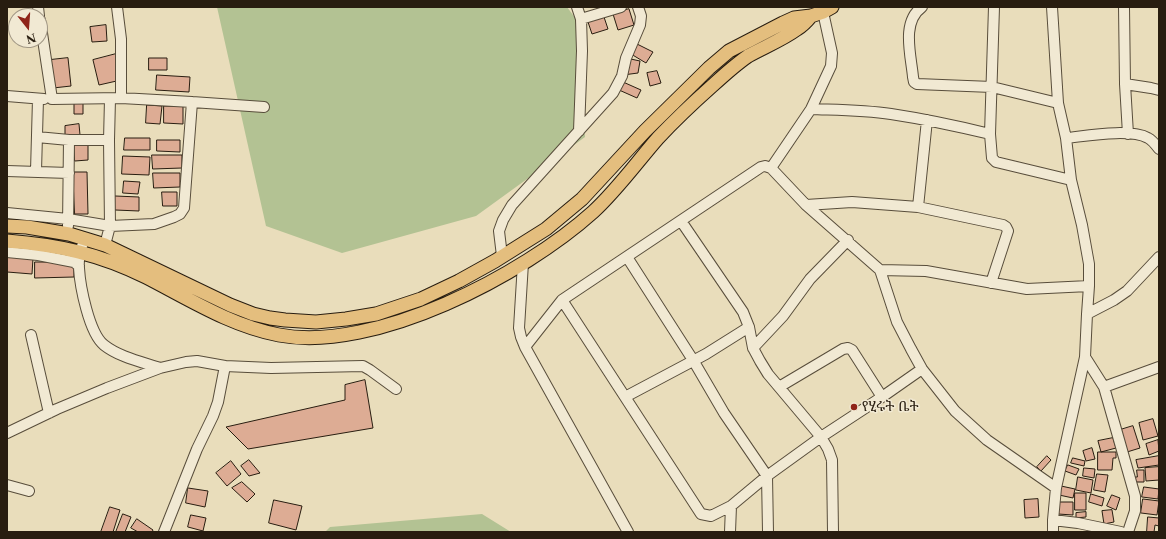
<!DOCTYPE html>
<html>
<head>
<meta charset="utf-8">
<style>
  body { margin:0 }
  #map { position:relative; width:1166px; height:539px; overflow:hidden; background:#e9ddbb; font-family:"Libre Caslon Text",serif }
  canvas { display:block }
  .frame { position:absolute; inset:0; border:8px solid #281d10; pointer-events:none }
  .north { position:absolute; left:8px; top:8px; width:40px; height:40px; box-sizing:border-box; background:#f1e9d3; border:1px solid #a19785; border-radius:50%; rotate:163deg; font-size:11px; font-weight:700; line-height:16px; text-align:center; color:#281d10 }
  .north::after { content:''; display:block; margin:auto; width:14px; height:18px; background:#8f2418; clip-path:polygon(50% 0,100% 100%,50% 72%,0 100%) }
</style>
</head>
<body>
<div id="map">
<canvas width="1166" height="539"></canvas>
<div class="frame"></div>
<div class="north">N</div>
</div>
<script>
const ctx = document.querySelector('canvas').getContext('2d');
ctx.lineJoin = 'round';
function paint(path, color) { ctx.fillStyle = color; ctx.fill(path, 'evenodd'); }
function strokePath(path, color, width, dash) { ctx.strokeStyle = color; ctx.lineWidth = width; ctx.lineCap = dash ? 'butt' : 'round'; ctx.setLineDash(dash || []); ctx.stroke(path); }
function label(font, color, halo, rows, align = 'center') {
  ctx.font = font + ' "Libre Caslon Text","Noto Serif Ethiopic",serif'; ctx.lineWidth = 3; ctx.setLineDash([]); ctx.textBaseline = 'middle'; ctx.strokeStyle = halo; ctx.fillStyle = color; for (const [text, x, y, turn = 0] of rows) {
    ctx.save(); ctx.translate(x, y); ctx.rotate((+turn || 0) * Math.PI / 180); ctx.textAlign = isNaN(turn) ? turn : align; if (halo) ctx.strokeText(text, 0, 0); ctx.fillText(text, 0, 0); ctx.restore();
  }
}
paint(new Path2D(`
  M217,7H567L576,19L585,137L476,216L342,253L266,226Z
  M482,514L511,532H325L330,527Z`), '#b3c293');
const building = new Path2D(`
  M629,9L634,25L618,30L613,14Z
  M604,17L608,29L592,34L588,22Z
  M106,25L107,41L92,42L90,27Z
  M637,44L653,52L646,63L631,54Z
  M116,54L121,80L99,85L93,60Z
  M68,58L71,86L53,88L50,60Z
  M149,58H167V70H149Z
  M626,58L640,61L638,73L623,75Z
  M657,71L661,83L650,86L647,73Z
  M157,75L190,77L189,92L156,90Z
  M623,82L641,90L637,98L619,90Z
  M83,102V114H74V103Z
  M147,105L162,106L160,124L146,123Z
  M164,106H183V124L164,123Z
  M79,124L80,135L65,136V126Z
  M125,138H150V150H124Z
  M157,140H180V152L157,151Z
  M74,144H88V160L75,161Z
  M152,155H182V168L153,169Z
  M123,156L150,157L149,175L122,174Z
  M73,172H87L88,214H75Z
  M153,173H180V187L154,188Z
  M124,181L140,182L138,194L123,193Z
  M162,192H177V206H163Z
  M115,196L139,197V211L115,210Z
  M7,256L33,258L32,274L7,272Z
  M35,262H74V277L35,278Z
  M365,380L373,428L248,449L226,427L345,400V385Z
  M1153,419L1158,436L1143,440L1139,423Z
  M1133,426L1140,448L1127,452L1120,430Z
  M1113,438L1116,448L1101,452L1098,441Z
  M1158,440L1159,451L1149,455L1146,444Z
  M1092,448L1095,459L1086,461L1083,451Z
  M1098,452H1116V458H1113L1112,470H1098Z
  M1047,456L1051,460L1041,471L1037,467Z
  M1159,456V465L1138,468L1136,460Z
  M1073,458L1085,461L1084,466L1071,463Z
  M249,460L260,473L249,476L241,466Z
  M231,461L241,474L227,486L216,473Z
  M1068,465L1079,469L1076,475L1065,471Z
  M1159,467V480L1146,481L1145,468Z
  M1084,468L1095,469L1094,478L1083,476Z
  M1137,470H1144V482H1134V477H1137Z
  M1097,474L1108,475L1105,492L1094,490Z
  M1078,477L1093,480L1091,493L1076,490Z
  M242,482L255,494L247,502L232,488Z
  M1061,486L1075,489L1073,498L1059,495Z
  M1144,487L1159,489L1158,499L1142,497Z
  M188,488L208,491L205,507L186,503Z
  M1075,493H1086V510H1075Z
  M1091,494L1104,498L1102,506L1089,502Z
  M1112,495L1120,498L1116,510L1107,506Z
  M1038,499L1039,517L1025,518L1024,500Z
  M1143,499L1159,501L1157,515L1141,513Z
  M274,500L302,506L296,530L269,523Z
  M1058,502H1073V515L1058,514Z
  M110,507L120,510L113,532H101Z
  M1112,510L1114,522L1104,524L1102,511Z
  M1086,512V517L1076,518V513Z
  M123,514L131,517L125,532H116Z
  M191,515L206,518L203,531L188,527Z
  M1148,517L1159,518V526L1155,525L1154,532H1147Z
  M137,519L153,530L152,532H138L131,528Z`);
paint(building, '#ddac94');
strokePath(building, '#281d10', 1);
const minor = new Path2D(`
  M38,7L39,16
  M117,7L121,39V98
  M577,7L581,19L582,51L579,131
  M922,7C901,22 911,55 913,77L914,82L917,84L992,87L1058,103
  M994,7L990,134L992,158L996,162L1071,180
  M1052,7L1058,103L1066,138L1071,180L1082,225L1089,264V286L1087,314
  M1124,7L1125,84L1128,134
  M581,19L621,7
  M40,20L52,99L121,98L192,102L264,107
  M1125,84L1151,88L1159,90
  M7,96L44,99
  M811,109C837,110 864,110 891,114C924,119 957,126 990,134
  M37,137L69,140H109
  M1066,138C1086,136 1130,128 1148,138C1152,140 1156,145 1159,149
  M771,168L811,109L831,66L832,53L823,12
  M7,171L69,173
  M36,171L38,99
  M806,205L852,202L918,207L1003,225L1006,227L1008,231L991,283
  M918,207L927,120
  M7,213L68,219L110,226L154,224L174,217L180,214L184,208L192,102
  M681,221L743,312L749,327
  M68,226L69,140
  M105,245L110,226L109,140L110,99
  M82,246C80,253 78,261 79,268C80,286 89,333 104,345C119,357 142,362 160,368
  M7,252L38,255L74,262L79,266
  M502,256L499,231L503,220L512,205L613,93L622,76L626,58L640,25L641,16L638,7
  M627,257L693,360L724,413L767,476L768,532
  M523,263L519,328L521,337L525,347L628,532
  M880,270L926,271L1027,289L1089,286
  M31,335L49,413
  M525,347L562,300
  M753,348L783,316L810,279L848,240
  M1085,357L1104,387L1135,496V511L1128,532
  M922,369L882,397L821,437L767,476L731,506L711,516L701,514L562,300L761,167L765,166L771,168L806,205L880,270L897,322L911,349L922,369L955,411L987,440L1056,488L1085,357L1087,314L1114,300L1127,291L1159,257
  M779,387L843,349L848,348L852,350L882,397
  M1104,387L1159,367
  M625,397L706,354L749,327L753,348L760,361L768,374L821,437L828,449L832,460L833,532
  M7,433L57,409L107,388L160,368L186,362L197,361L225,366L271,368L363,366L370,370L396,389
  M7,485L29,491
  M1056,488L1053,520L1078,523L1121,532
  M1053,520V532
  M164,532L197,449L213,416L218,402L225,366
  M730,532L731,506`);
const major = new Path2D(`
  M7,226L27,227L69,234L105,245L230,305L253,314L270,318L285,320L316,322L346,319L376,314L421,299L459,281L495,261L546,229L582,199L645,131L709,68L729,51L783,23L794,18L811,16L823,12L832,7
  M7,241C58,245 100,254 146,277C189,299 231,326 279,335C375,353 523,275 593,212C617,190 637,162 658,138C675,120 694,102 712,86C724,75 735,65 748,56C764,47 782,40 797,29C802,26 807,21 811,16`);
strokePath(minor, '#584d3b', 12);
strokePath(major, '#281d10', 15);
strokePath(minor, '#f1e9d3', 10);
strokePath(major, '#e4be7e', 13);
for (const [x, y, r, color] of [
  [854,407,4,"#8f2418"]
]) { const dot = new Path2D(); dot.arc(x, y, r, 0, 2 * Math.PI); ctx.fillStyle = color; ctx.fill(dot); strokePath(dot, '#f1e9d3', 1.5); }
label('14px', '#281d10', '#f1e9d3', [
  ["የሂሩት ቤት",862,407]
], 'left');
</script>
</body>
</html>
